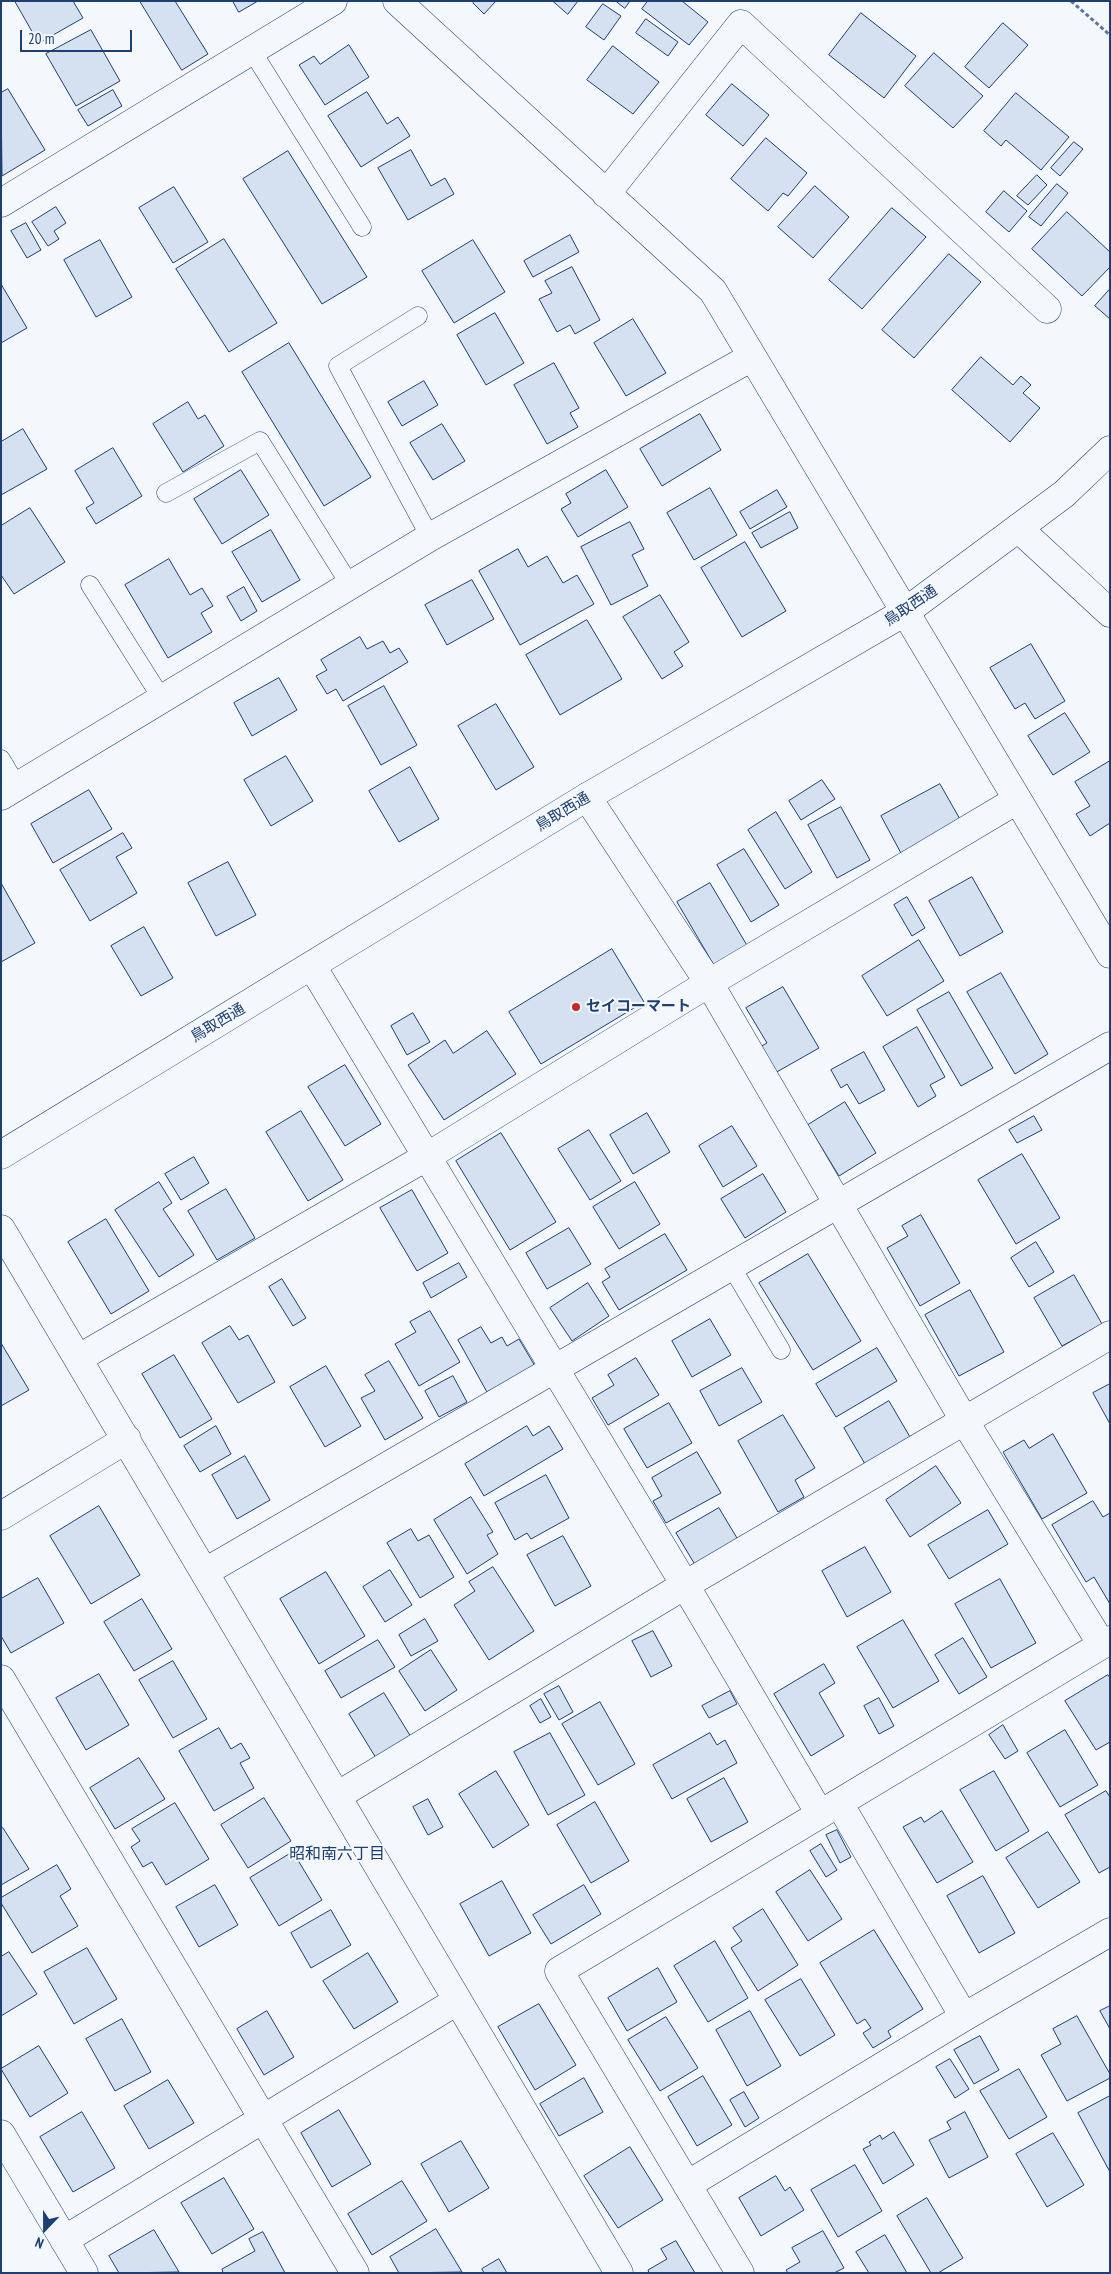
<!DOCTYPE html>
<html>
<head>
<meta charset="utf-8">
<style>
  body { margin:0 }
  #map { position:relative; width:1111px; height:2274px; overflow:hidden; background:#f4f7fb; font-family:"PT Sans Narrow",sans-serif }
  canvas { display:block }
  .frame { position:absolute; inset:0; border:2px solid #1d3f73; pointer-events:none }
  .north { position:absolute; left:20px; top:2204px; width:50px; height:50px; -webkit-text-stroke:4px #f4f7fb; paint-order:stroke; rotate:202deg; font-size:14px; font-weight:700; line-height:20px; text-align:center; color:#1d3f73 }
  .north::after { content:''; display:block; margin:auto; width:18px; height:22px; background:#1d3f73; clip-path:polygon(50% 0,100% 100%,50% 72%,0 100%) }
  .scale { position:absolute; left:20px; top:30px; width:112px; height:22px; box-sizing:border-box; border:2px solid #1d3f73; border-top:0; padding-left:6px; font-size:15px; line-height:18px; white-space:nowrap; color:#1d3f73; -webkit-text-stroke:4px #f4f7fb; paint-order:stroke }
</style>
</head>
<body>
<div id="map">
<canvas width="1111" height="2274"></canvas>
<div class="frame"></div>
<div class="north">N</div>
<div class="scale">20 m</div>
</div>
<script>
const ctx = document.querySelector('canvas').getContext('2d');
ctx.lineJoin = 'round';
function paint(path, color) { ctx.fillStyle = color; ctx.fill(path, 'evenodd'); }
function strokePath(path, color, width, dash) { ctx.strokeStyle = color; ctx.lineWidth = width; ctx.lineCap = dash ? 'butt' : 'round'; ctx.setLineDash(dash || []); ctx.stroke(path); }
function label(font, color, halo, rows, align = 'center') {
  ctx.font = font + ' "PT Sans Narrow","Noto Sans JP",sans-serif'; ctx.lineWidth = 4; ctx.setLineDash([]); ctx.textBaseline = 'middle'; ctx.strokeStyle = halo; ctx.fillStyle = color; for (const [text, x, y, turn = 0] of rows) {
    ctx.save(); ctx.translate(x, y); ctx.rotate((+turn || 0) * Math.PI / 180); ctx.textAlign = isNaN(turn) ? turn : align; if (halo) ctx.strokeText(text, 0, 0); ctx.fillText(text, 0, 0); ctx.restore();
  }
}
const building = new Path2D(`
  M15,1H73L83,18L39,43Z
  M140,1H175L208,54L182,70Z
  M233,1H258L239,12Z
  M475,1H496L484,14L473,3Z
  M553,1H578L568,14Z
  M616,1H630L625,8Z
  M648,1H682L708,22L689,45L642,9Z
  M603,4L621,16L604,40L586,27Z
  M861,13L916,56L884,98L829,55Z
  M646,19L678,42L668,56L636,33Z
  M1003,23L1028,45L989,88L965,67Z
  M91,30L120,81L76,106L46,54Z
  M349,45L369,77L325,105L299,65L314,56L320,64Z
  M613,46L659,82L633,114L587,80Z
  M934,53L983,96L953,128L905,86Z
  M732,84L769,115L743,146L706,115Z
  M8,89L45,150L2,176L1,93Z
  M113,90L122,106L88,126L78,110Z
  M367,92L387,124L398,117L410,136L361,167L328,116Z
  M1016,93L1069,137L1041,170L1006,140L1001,146L984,131Z
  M766,138L807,173L788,196L783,193L768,211L731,179Z
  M1074,142L1083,149L1060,176L1051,168Z
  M411,150L431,186L445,178L454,194L408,220L378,168Z
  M288,151L367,277L322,304L243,179Z
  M1037,175L1047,185L1028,205L1017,196Z
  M1057,184L1068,193L1041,226L1029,217Z
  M815,186L849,217L813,258L778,227Z
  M174,187L208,242L173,263L139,208Z
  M1004,191L1027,211L1009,232L986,212Z
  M56,207L66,223L54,231L59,239L48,246L32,222Z
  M892,208L926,237L862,309L829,280Z
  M1067,212L1110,252V267L1082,296L1032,249Z
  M26,223L41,250L27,258L11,231Z
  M570,235L579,252L533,277L524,261Z
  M224,239L277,323L229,352L176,269Z
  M100,240L132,297L96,317L64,260Z
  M473,240L505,292L454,323L422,271Z
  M949,254L981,282L914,358L882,330Z
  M572,267L600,320L575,334L570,325L557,332L539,299L552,293L545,281Z
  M1,284L27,328L1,343Z
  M1110,289V319L1095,306Z
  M495,313L524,363L486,385L457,335Z
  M633,319L666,373L626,396L594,343Z
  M289,343L371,477L324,506L242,372Z
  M981,357L1013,385L1021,376L1031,385L1023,393L1040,408L1010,442L952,390Z
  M554,363L579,408L570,413L578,427L547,444L514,385Z
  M424,381L438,405L402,426L388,402Z
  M188,402L198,419L205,415L224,446L183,472L153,424Z
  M700,414L721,450L662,486L640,449Z
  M442,424L465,461L433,480L410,443Z
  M23,429L47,469L1,495V442Z
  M113,448L142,496L96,524L86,508L94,503L75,471Z
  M241,470L269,515L222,544L194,499Z
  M606,470L628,507L578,537L561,509L571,503L566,494Z
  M710,488L737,535L694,560L667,513Z
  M777,490L787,507L750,529L740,512Z
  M30,508L65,562L14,594L1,575V526Z
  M790,512L798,528L761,548L752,533Z
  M630,522L644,549L632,555L648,586L611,605L581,547Z
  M271,530L300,580L262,602L232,552Z
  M745,542L786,611L742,637L701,568Z
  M518,549L528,567L547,556L563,583L577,575L594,604L520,645L479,571Z
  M169,559L190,595L202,588L213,606L201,613L212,632L168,658L125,585Z
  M472,580L494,619L447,645L425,605Z
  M244,587L257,611L241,621L227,597Z
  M660,595L689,642L674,652L683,666L662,679L623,617Z
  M587,620L622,679L560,715L526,655Z
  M360,637L367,649L383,641L390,653L399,648L408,662L343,701L336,689L327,694L316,676L327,670L321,660Z
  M1031,644L1065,701L1035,719L1025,703L1015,709L990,668Z
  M279,678L297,710L252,736L234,703Z
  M384,686L417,745L381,765L348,706Z
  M496,704L534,767L496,790L458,726Z
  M1065,713L1090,752L1053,775L1028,736Z
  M286,756L313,801L271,826L244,780Z
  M1110,761V823L1090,836L1076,814L1090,806L1075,782Z
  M410,767L439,819L399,842L369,791Z
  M822,780L835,799L801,820L789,801Z
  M940,784L961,821L902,855L881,816Z
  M89,790L112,829L53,863L31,824Z
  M841,807L870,860L837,878L808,825Z
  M776,812L812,872L785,889L748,830Z
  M123,833L132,848L116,857L137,893L90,921L60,870Z
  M744,849L779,905L751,922L717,865Z
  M228,862L256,915L216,936L188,883Z
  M972,877L1003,932L960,956L929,901Z
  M1,883L35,943L1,962Z
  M710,883L748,947L715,967L677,902Z
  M907,897L925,928L912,936L894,905Z
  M144,927L173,978L141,996L111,946Z
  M919,940L944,981L887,1016L862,976Z
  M612,949L644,1002L541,1064L509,1012Z
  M1001,973L1048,1054L1015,1074L967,992Z
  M783,987L819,1048L775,1073L760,1047L767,1043L746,1008Z
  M949,992L993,1068L961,1086L917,1010Z
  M413,1013L430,1042L407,1055L391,1026Z
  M917,1027L945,1077L930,1085L936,1096L918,1107L883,1047Z
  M487,1031L516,1074L444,1120L408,1065L445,1040L453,1053Z
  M864,1052L885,1090L859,1104L847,1084L841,1088L831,1070Z
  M345,1065L381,1124L345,1146L308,1087Z
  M845,1102L876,1153L839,1176L808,1125Z
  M301,1111L343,1180L308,1201L266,1132Z
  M647,1113L670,1152L633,1174L610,1135Z
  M1034,1116L1042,1130L1017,1143L1009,1130Z
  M732,1126L757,1166L723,1187L699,1146Z
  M589,1130L621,1181L590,1200L558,1149Z
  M501,1133L556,1222L510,1250L456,1161Z
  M1022,1154L1060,1218L1016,1244L978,1180Z
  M194,1157L209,1183L181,1200L165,1174Z
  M763,1174L786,1212L745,1238L721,1199Z
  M159,1182L172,1203L163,1209L194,1255L159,1277L115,1210Z
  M635,1182L660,1224L619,1249L593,1207Z
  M226,1189L255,1238L217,1260L188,1211Z
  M412,1190L448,1253L417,1271L380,1208Z
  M921,1215L960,1283L920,1306L887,1248L908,1236L902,1226Z
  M106,1219L149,1291L111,1314L68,1242Z
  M569,1228L591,1264L547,1289L526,1253Z
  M665,1234L687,1270L619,1310L602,1282L610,1277L605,1269Z
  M1036,1242L1054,1272L1029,1287L1011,1258Z
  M808,1254L861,1341L813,1370L759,1283Z
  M459,1263L467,1277L431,1298L423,1283Z
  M1074,1275L1102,1324L1062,1346L1034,1298Z
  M282,1279L306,1318L293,1326L269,1287Z
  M588,1283L609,1316L572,1341L550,1308Z
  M970,1290L1004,1352L959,1376L925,1315Z
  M430,1311L460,1362L419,1386L395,1344L416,1332L410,1322Z
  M710,1319L731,1355L692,1377L672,1341Z
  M230,1326L239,1340L248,1335L275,1382L238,1403L202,1343Z
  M481,1327L491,1343L502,1337L507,1346L519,1339L535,1366L487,1392L458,1340Z
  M1,1343L29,1390L1,1406Z
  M877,1348L897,1381L836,1417L816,1384Z
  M174,1355L212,1419L180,1438L142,1374Z
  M636,1358L659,1395L608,1425L592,1398L614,1385L608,1375Z
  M389,1361L423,1418L385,1440L361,1398L375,1391L365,1375Z
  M326,1366L361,1426L325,1447L290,1387Z
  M742,1368L762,1402L719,1426L700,1391Z
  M453,1376L467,1402L439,1417L425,1391Z
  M1110,1384V1424L1093,1393Z
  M889,1401L910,1437L865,1464L844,1428Z
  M669,1403L692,1443L647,1468L624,1429Z
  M783,1415L815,1468L795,1480L804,1497L778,1512L738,1441Z
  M216,1426L231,1454L200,1472L184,1446Z
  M527,1426L533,1436L549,1426L563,1449L484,1496L465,1464Z
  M1053,1434L1087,1493L1042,1519L1003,1452L1024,1440L1029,1448Z
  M697,1452L721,1493L666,1523L653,1501L662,1496L652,1478Z
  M245,1456L270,1500L237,1519L212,1475Z
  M936,1466L961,1503L910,1537L886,1500Z
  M546,1475L569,1518L531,1539L527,1533L515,1540L495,1503Z
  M471,1497L493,1532L487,1535L498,1554L467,1574L434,1520Z
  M1093,1501L1103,1517L1110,1513V1604L1094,1577L1086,1582L1052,1525Z
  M99,1506L140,1575L91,1604L50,1536Z
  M719,1508L740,1543L697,1568L676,1533Z
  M988,1510L1008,1544L949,1579L928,1545Z
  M411,1529L418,1541L429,1535L454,1577L420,1598L387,1543Z
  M563,1536L591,1586L555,1606L527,1555Z
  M865,1547L891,1592L847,1617L822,1571Z
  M493,1567L534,1631L489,1660L454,1605L475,1591L469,1582Z
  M390,1570L412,1605L385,1622L363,1587Z
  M326,1572L365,1636L319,1664L280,1599Z
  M38,1578L64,1623L11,1653L1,1636V1599Z
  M1000,1579L1036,1643L991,1668L955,1604Z
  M142,1599L172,1649L134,1671L104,1622Z
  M425,1619L438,1641L411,1656L399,1635Z
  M903,1620L939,1681L893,1708L857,1647Z
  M653,1631L672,1666L651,1677L632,1641Z
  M963,1638L987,1677L959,1694L935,1655Z
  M378,1640L395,1667L341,1698L325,1671Z
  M431,1650L457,1690L425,1711L399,1671Z
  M173,1661L207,1719L173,1738L139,1680Z
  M824,1664L835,1683L819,1693L844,1736L811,1756L774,1694Z
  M99,1674L129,1725L86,1750L56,1698Z
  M1108,1675L1110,1678V1742L1096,1750L1065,1701Z
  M559,1686L573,1712L559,1720L544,1694Z
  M730,1691L737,1704L709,1718L702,1706Z
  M384,1693L411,1737L376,1758L349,1714Z
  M879,1698L894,1726L879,1734L864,1706Z
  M541,1699L551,1717L540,1723L530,1706Z
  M600,1702L635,1764L598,1785L562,1724Z
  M1003,1725L1018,1751L1005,1759L989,1735Z
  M219,1728L231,1749L241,1743L250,1758L240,1763L254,1788L214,1811L179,1751Z
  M1065,1730L1098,1785L1060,1807L1027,1753Z
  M550,1733L585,1795L548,1815L514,1752Z
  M710,1733L717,1745L725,1740L737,1763L672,1799L653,1765Z
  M139,1758L165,1799L115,1829L90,1788Z
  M496,1771L529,1825L493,1848L459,1794Z
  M994,1771L1029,1831L996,1851L960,1790Z
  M724,1778L748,1822L711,1842L687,1799Z
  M1106,1791L1110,1797V1867L1099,1873L1065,1815Z
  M264,1798L291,1841L248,1868L221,1825Z
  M428,1799L443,1827L428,1835L413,1807Z
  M595,1802L629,1861L591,1883L557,1825Z
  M175,1803L209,1859L166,1885L152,1862L143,1867L131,1847L140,1841L132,1829Z
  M942,1811L973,1862L937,1883L903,1827L921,1817L924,1822Z
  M3,1828L29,1869L1,1885V1829Z
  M837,1830L851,1857L840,1863L826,1835Z
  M1048,1832L1080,1882L1038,1908L1006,1858Z
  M821,1844L837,1870L826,1877L810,1851Z
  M293,1852L322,1900L279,1926L250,1878Z
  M57,1865L71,1889L60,1896L78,1926L32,1953L1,1903V1898Z
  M810,1870L842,1919L808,1941L776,1892Z
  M983,1876L1015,1933L979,1953L947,1896Z
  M502,1881L531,1933L489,1956L460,1904Z
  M215,1885L238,1925L199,1947L176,1907Z
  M584,1885L601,1914L551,1944L533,1915Z
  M763,1909L798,1965L758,1991L731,1948L742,1941L733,1928Z
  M331,1910L351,1945L311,1968L291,1933Z
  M874,1930L923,2009L888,2031L891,2037L873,2048L863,2033L871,2028L865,2019L857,2024L820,1963Z
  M715,1941L748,1998L708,2022L674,1966Z
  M87,1948L117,1999L74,2024L44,1972Z
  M9,1952L37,1994L1,2016V1957Z
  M368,1953L398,2002L354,2029L323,1981Z
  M658,1968L677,2002L627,2031L608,1998Z
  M801,1979L835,2035L800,2056L765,2000Z
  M539,2004L576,2065L535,2090L498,2027Z
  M1110,2006V2029L1100,2011Z
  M267,2011L294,2057L264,2075L237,2029Z
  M750,2011L781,2066L747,2086L716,2030Z
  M1077,2016L1110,2074V2078L1067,2101L1041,2055L1061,2044L1053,2029Z
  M666,2017L698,2068L660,2091L628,2040Z
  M122,2019L151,2072L115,2091L86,2039Z
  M980,2036L999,2070L974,2084L954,2050Z
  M39,2046L68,2093L30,2117L1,2069Z
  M950,2059L969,2089L955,2098L936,2067Z
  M1019,2069L1047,2117L1009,2139L980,2091Z
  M703,2076L732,2125L697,2146L668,2097Z
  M584,2078L603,2112L559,2136L540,2104Z
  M168,2080L194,2123L149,2149L124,2106Z
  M744,2092L759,2118L745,2127L730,2100Z
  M1110,2096V2172L1078,2113Z
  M339,2110L371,2164L332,2187L301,2133Z
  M82,2112L115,2168L73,2192L40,2137Z
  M965,2112L988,2157L949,2178L929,2140L951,2129L947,2122Z
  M894,2132L914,2165L883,2184L863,2149L871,2145L869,2142L880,2135L882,2139Z
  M1053,2133L1084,2185L1047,2207L1016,2154Z
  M461,2141L489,2188L449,2212L421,2164Z
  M630,2147L663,2200L618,2228L584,2176Z
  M855,2165L882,2211L838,2237L811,2190Z
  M776,2176L785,2191L790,2187L804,2210L761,2236L739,2198Z
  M224,2178L254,2229L212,2254L181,2203Z
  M402,2181L427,2221L372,2255L348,2214Z
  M927,2198L963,2258L938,2273H931L897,2216Z
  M436,2229L462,2272L399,2273L390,2257Z
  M154,2230L179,2272L119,2273L109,2256Z
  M823,2231L844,2268L834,2273H788L786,2270L800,2262L792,2248Z
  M263,2232L285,2273H223L222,2269L255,2251L249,2239Z
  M885,2235L907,2273H869L856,2252Z
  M676,2241L695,2273H649L648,2270L667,2259L661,2249Z
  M499,2259L507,2273H484L482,2269Z`);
paint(building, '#d5e0f0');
strokePath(building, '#1d3f73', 1);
const service = new Path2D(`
  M252,51L362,227
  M418,316L338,366L430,537
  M166,493L260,441L350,585
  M90,585L162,699
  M1,759L17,786
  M731,1266L781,1350`);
const minor = new Path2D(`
  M397,1L713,291L1110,954
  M606,194L741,24L1047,309
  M1,203L333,1
  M1018,528L1110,613
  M1,796L430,537L752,357
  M587,797L709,983L964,1420L1102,1645
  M312,966L685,1585L820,1814
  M1,1229L619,2273
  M79,1358L428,1156L709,983L1017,800
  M1,1516L127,1439
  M205,1572L1110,1046
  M1,1679L355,2273
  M337,1796L685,1585L1110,1335
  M839,1803L964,2017
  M1,2134L84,2273
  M687,2185L964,2017L1110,1932
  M64,2240L457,2001
  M740,2273L559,1971L1110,1640`);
const tertiary = new Path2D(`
  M1,1155L587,797L905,612L1064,494L1110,450`);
strokePath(service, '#1d3f73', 19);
strokePath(minor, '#1d3f73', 29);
strokePath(tertiary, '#1d3f73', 29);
strokePath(new Path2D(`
  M1071,1L1110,35`), '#5e769c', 3, [4, 2.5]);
strokePath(service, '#f4f7fb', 18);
strokePath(minor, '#f4f7fb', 28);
strokePath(tertiary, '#f4f7fb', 28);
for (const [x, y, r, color] of [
  [576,1007,5,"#c62828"]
]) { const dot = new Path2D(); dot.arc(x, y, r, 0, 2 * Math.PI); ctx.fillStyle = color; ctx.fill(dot); strokePath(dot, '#f4f7fb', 2); }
label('15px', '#1d3f73', '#f4f7fb', [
  ["鳥取西通",911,606,-34],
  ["鳥取西通",563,812,-31],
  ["鳥取西通",218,1023,-31]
]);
label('bold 15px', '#1d3f73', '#f4f7fb', [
  ["セイコーマート",586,1007]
], 'left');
label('16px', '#1d3f73', '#f4f7fb', [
  ["昭和南六丁目",337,1854]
]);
</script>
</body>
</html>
